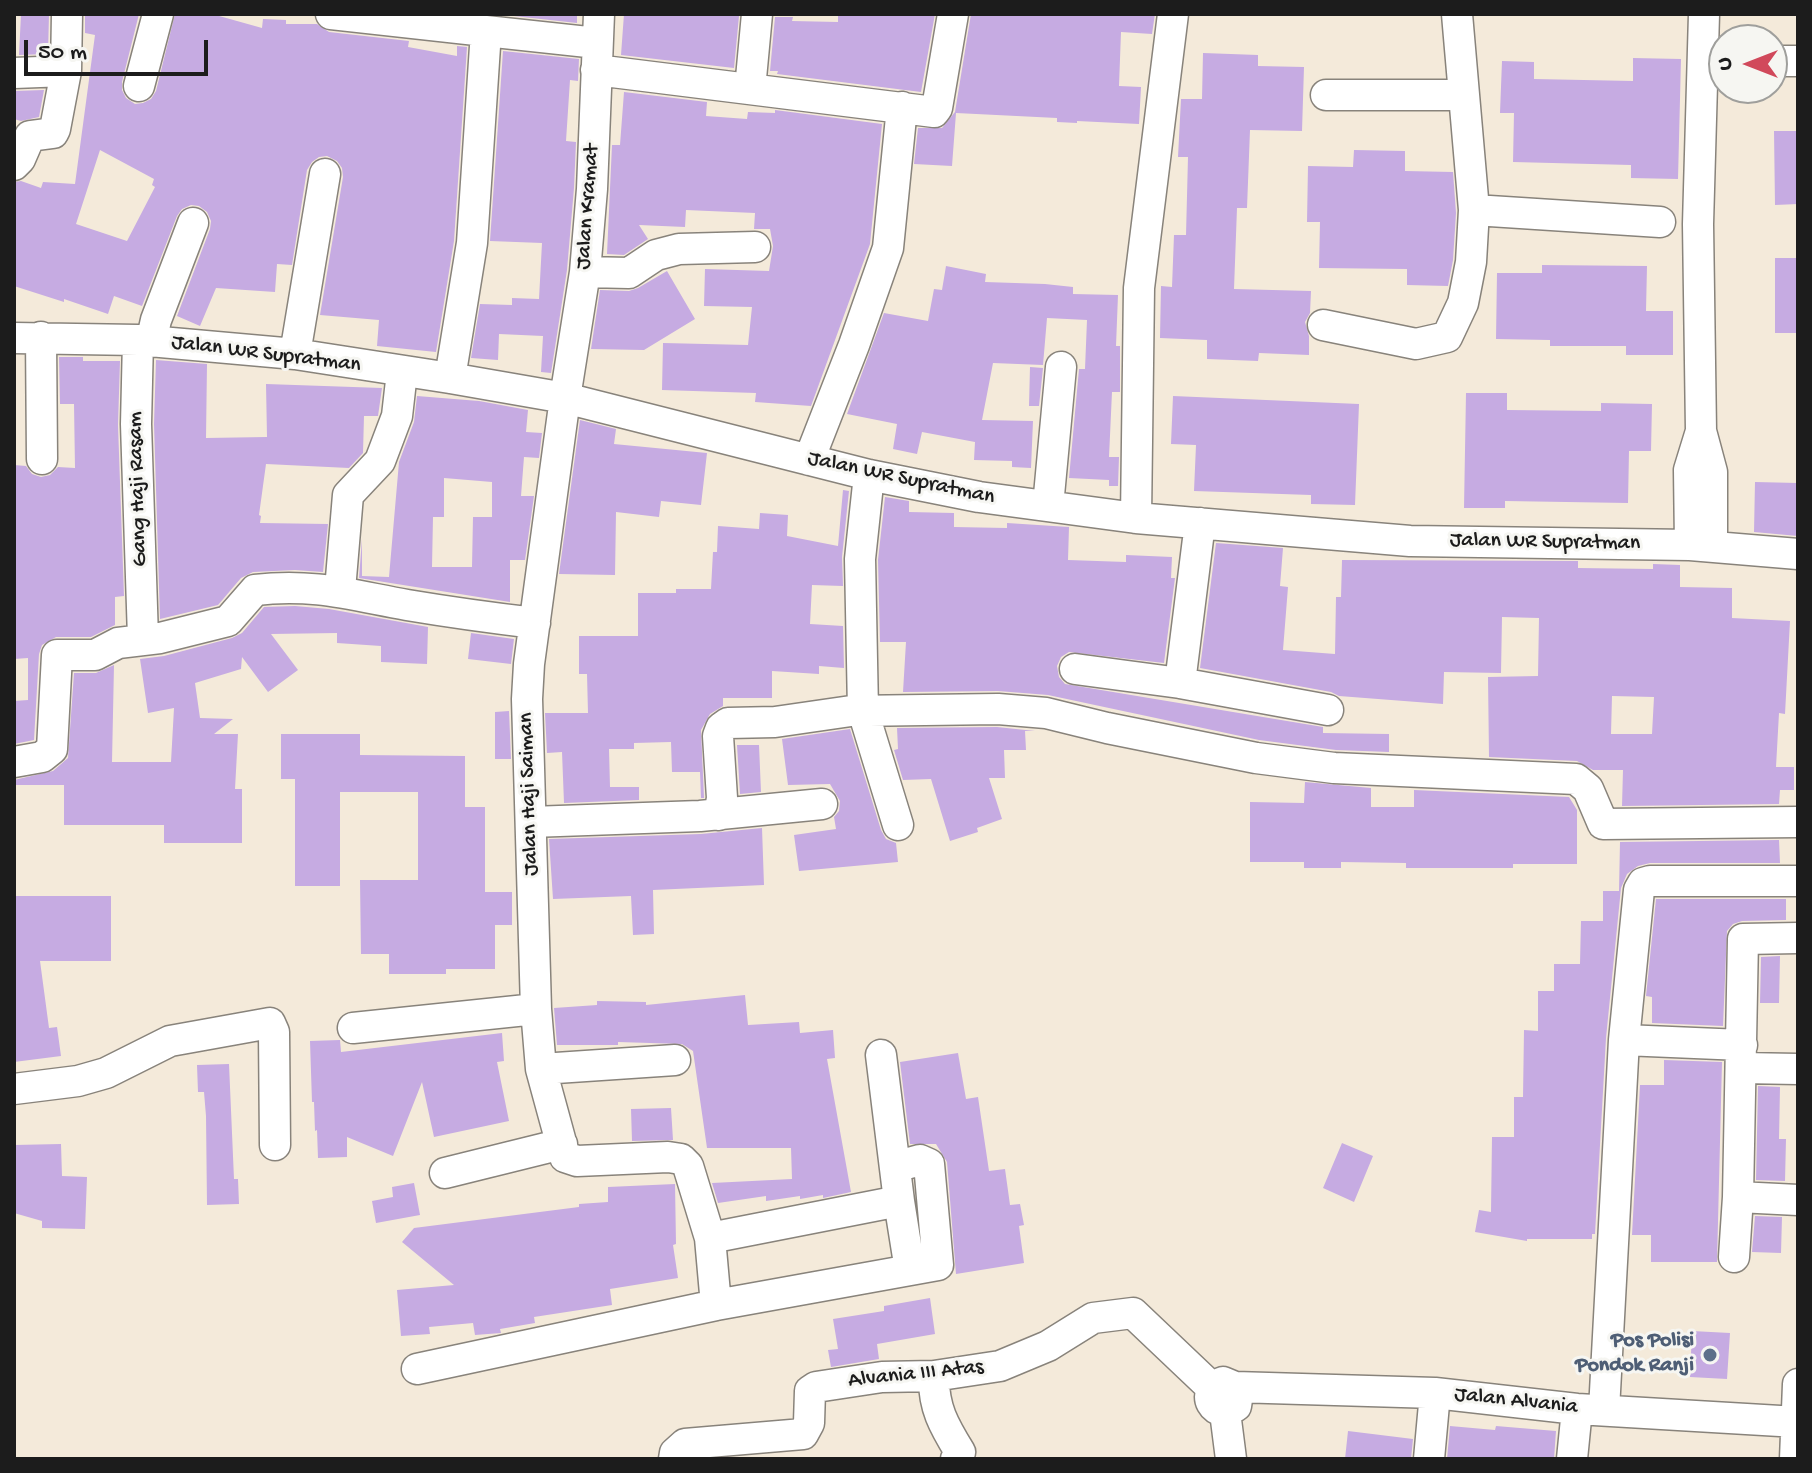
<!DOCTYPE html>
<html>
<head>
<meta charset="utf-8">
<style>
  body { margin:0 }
  #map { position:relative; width:1812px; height:1473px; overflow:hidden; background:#f4eada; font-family:"Gochi Hand",sans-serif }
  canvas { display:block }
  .frame { position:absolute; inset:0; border:16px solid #1c1c1c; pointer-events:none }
  .north { position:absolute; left:1708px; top:24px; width:80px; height:80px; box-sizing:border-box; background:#f6f6f2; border:2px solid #9f9f9c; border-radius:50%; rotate:270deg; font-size:22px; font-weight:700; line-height:32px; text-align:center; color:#1c1c1c }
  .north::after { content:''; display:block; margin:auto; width:28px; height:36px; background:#d1495b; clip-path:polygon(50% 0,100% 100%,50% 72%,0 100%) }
  .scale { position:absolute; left:24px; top:40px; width:184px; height:36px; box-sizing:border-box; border:4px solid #1c1c1c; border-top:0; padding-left:10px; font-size:24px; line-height:28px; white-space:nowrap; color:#1c1c1c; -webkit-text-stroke:6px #f6f6f2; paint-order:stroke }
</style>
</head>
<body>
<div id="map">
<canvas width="1812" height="1473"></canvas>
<div class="frame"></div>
<div class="north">U</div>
<div class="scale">50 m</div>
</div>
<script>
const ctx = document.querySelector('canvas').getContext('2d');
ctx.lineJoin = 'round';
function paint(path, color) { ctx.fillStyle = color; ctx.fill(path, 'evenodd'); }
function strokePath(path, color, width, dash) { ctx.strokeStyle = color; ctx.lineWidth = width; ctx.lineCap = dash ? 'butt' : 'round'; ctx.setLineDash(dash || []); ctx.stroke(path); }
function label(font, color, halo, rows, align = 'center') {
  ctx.font = font + ' "Gochi Hand",sans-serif'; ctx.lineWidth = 6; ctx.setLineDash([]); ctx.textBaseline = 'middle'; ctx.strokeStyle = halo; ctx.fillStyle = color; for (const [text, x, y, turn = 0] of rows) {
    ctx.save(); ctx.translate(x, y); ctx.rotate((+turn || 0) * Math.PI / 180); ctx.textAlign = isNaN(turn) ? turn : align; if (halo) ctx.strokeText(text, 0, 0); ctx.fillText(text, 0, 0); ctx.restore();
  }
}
paint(new Path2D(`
  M21,14H49L48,54L19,55Z
  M85,14H139L122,82V90L126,98L135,104L143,103L151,99L156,91L175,14H212L262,28L263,19L286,20V24H317L329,32L409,41L408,47L457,56V46L467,47L454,241L436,352L377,346L379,320L320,315L343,177L342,168L337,161L327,156L319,157L312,162L307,170L292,265L277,264L275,292L216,288L200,326L177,316L210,229L211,221L207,212L199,206L191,205L182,209L177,216L142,306L114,296L108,314L64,299V302L14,286V182L21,181L41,188L43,182L75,184L95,35L85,33ZM100,150L154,179L152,185L155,187L127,241L76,224Z
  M496,14H577V23Z
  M624,14L739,16L734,68L621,55Z
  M838,14H935L921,92L777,74L778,71H770L775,17H793L792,21L838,22Z
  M971,14H1155L1152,34L1121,32L1119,86L1141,87L1139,124L1077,121V123L1057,122V118L956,113L952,166L914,164L918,128H942L955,112Z
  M503,51L579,59L578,81L570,80L566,141L576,142L574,188L567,270L551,373L541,372L543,336L499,334L498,360L471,358L480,304L512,305V298L539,299L542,243L490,241Z
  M1203,53L1258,55V66L1304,67L1302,131L1250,130L1247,208H1237L1234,289L1311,291L1310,313L1305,322L1309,336V355L1259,353L1258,361L1207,359V340L1160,338L1161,286L1172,287L1174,235H1186L1188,157H1178L1181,99H1202Z
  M1633,58L1681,59L1678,179L1631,178V165L1513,162L1514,113H1500L1502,61L1534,62V79L1633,81Z
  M44,90L39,117L21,121L14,119V91Z
  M624,92L707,102L706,116L747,119L748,112L775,113V110L882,124L870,244L811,406L755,402L756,393L662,390L663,343L748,345L752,307L704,306L705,269L769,271L773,246L770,229H754L755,213L686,210L685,227L639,225L648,239L624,255L607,254L612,145H620Z
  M1774,131H1798V204L1775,205Z
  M1354,150L1405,151V171L1453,172L1456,213L1453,260L1448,286L1407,285V269L1319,268L1320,222H1307L1308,166L1353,167Z
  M1775,258H1798V333H1775Z
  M1542,265L1647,266L1646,311H1673V355H1626V346H1550V340L1496,339L1497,273H1542Z
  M946,266L986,274L985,282L1045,284L1073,287V294L1118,295L1116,346H1120V392H1112L1109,457H1119L1118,486H1109V480L1069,478L1079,369H1085L1087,320L1047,318L1043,365L993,363L982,420L1033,421L1031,468L1012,467V461L974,460L975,442L922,432L917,454L893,449L897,424L847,414L884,313L928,321L934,289L942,290Z
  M667,271L695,319L644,350L591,349L600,290L629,291L638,288Z
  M59,357H83V361H120L118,425L124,596L115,597V625L91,637H56L42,645L39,654L34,740L14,744V701L28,700V658L14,659V465L26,466L32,474L41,477L50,475L58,467L75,468L74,404H60Z
  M156,360L207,364L206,438L267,437L266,384L382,388L378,416H364L363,453L349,468L266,464L259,515L261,516L260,523L328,524L323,572L295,570L253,572L241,578L218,605L160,619L154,424Z
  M1030,367L1043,368L1039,406H1029Z
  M1466,393H1507V410L1601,411V403L1652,404L1651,451H1629L1628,503L1505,501V508H1464Z
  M417,396L479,401L528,410L526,432L542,433L539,458L524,457L521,496H534L525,560H510V602L359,578L362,539V576L389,577L399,462L414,422ZM444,478L492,482V517H473L472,567H432L433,517H444Z
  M1173,396L1359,404L1355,505L1311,504V495L1194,491L1196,445L1171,444Z
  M580,420L616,429L614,444L707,453L701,505L661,501L659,517L616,512L615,575L559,574Z
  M1755,482L1798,483V536L1754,532Z
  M843,490L849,491L842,557L843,586L812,585L810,624L843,626L844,668L819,666V674L772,671V698H723V706L710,714L701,730L704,798H701L700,772H672L671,742L634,743V749H609L610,787H639V800L564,803L562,752L547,753L545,713H588L587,674H579V636H638V593H676V589H711L713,552H717L718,526L759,529L760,513L788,515L787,536L838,546Z
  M885,497L909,501V512L954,513V527L1007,528V523L1069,527L1068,560L1126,562V555L1172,557L1171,578H1175L1164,663L1069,652L1061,657L1057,666L1059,677L1065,684L1323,727V733L1389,734V752L1336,750L1259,740L1048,695L998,691L903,692L906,642H880L878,560Z
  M1216,543L1283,548L1280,586L1288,587L1283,650L1335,654L1336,597H1341L1342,560L1578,561V568L1653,569V564L1680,565V587L1732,588V618L1790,621L1785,714L1779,713L1776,767H1794V790H1780L1779,804L1622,806L1623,770H1593L1577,761L1489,757L1488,677L1538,676L1539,618L1502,617L1501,673L1444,672L1443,704L1339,696L1331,692L1200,668ZM1612,696L1654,697L1652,734H1611Z
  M295,606L329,609L428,627L427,664L381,662V646L337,643V633L271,634L298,670L268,692L242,657L241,669L195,683L200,718L233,719L214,734H238L235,789H242V843H164V825H64V785H14V780L53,771L68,758L74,673H96L114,665L112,762H171L174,708L148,713L140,659L164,656L232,638L242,633L264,607Z
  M471,633L514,639L511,664L468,659Z
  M509,711L511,759H495V712Z
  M997,727L1035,731H1025L1026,750H1004L1005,778H989L1002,819L977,828L978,832L950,841L931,779L903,780L894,750L898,749L897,728Z
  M850,729L881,830L886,839L896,843L898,862L799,871L794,835L836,829L834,817L839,811L840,801L830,784L788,785L782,739Z
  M281,734H360V755L465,756V807H485V892H512V925H495V969H446V974H389V954H361L360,880H418V792H340V886H295V779H281Z
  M737,745H759L761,792L740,794Z
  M1305,782L1371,788V807H1414V790L1569,797L1577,810V864H1513V868H1406V863L1341,862V868H1304V862H1250V802L1304,803Z
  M762,828L764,885L653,890L654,934L633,935L631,896L553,899L549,839L701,834Z
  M1779,840L1780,863H1650L1638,866L1627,874L1621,888L1606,1038L1595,1234H1592V1239H1527V1241L1475,1232L1479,1210L1491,1212L1492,1137H1514V1097H1523L1524,1030L1538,1031V991H1554V964H1580L1581,921H1603V891H1619L1620,842Z
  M14,896H111V961H40L49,1028L57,1027L61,1056L14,1062Z
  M1656,899H1786V920L1742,921L1733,924L1727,931L1723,1026L1652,1023V997L1646,996Z
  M1780,956L1779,1003H1760L1761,957Z
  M745,995L748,1025L799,1022L800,1033L833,1030L835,1058L827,1059L851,1192L823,1198V1195L800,1199V1196L766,1201V1196L718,1203L712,1183L792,1179L791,1148H707L693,1051L682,1044L618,1042V1045H557L554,1008L597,1005V1001L646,1002V1005Z
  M502,1033L504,1061L497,1062L509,1121L434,1137L422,1082L393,1156L347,1137V1157L318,1158L317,1130L315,1131L314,1102H312L310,1041L340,1040L341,1052Z
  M958,1053L966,1099L978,1097L989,1171L1005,1169L1010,1205L1020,1204L1024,1225L1019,1226L1024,1263L956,1274L947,1162L936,1144H910L900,1062Z
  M1664,1060L1722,1062L1717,1262H1651V1235H1632L1640,1085H1664Z
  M229,1064L234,1179H238L239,1204L207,1205L206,1116L204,1092H198L197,1065Z
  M1758,1086L1780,1087L1779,1139H1786L1785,1181L1756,1180Z
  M671,1108L673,1140L632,1141L631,1109Z
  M1342,1143L1373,1156L1354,1202L1323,1188Z
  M61,1144L62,1176L87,1177L85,1229L42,1228V1221L14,1213V1145Z
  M414,1183L420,1215L376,1223L372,1201L393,1197L392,1187Z
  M675,1184L676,1244L673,1245L678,1278L610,1289L612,1305L534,1317L535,1323L500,1329L501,1333L475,1335L473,1323L429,1327L430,1334L401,1336L397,1290L454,1285L402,1242L414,1228L579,1207V1204L608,1202V1187Z
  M1755,1216L1782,1217L1781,1253L1752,1252Z
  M930,1298L935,1334L877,1344L879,1359L831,1367L828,1350L838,1349L833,1319L884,1311V1306Z
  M1692,1331L1730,1333L1727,1379L1690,1377Z
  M1450,1426L1495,1430L1496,1426L1556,1431L1554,1459H1447Z
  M1348,1431L1413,1439L1411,1459H1345Z`), '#c6abe2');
const minor = new Path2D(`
  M331,14L467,29
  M468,14L467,29L597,43
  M1704,14L1698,224L1701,431L1712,472V546
  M1772,61H1798
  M596,70L934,112L937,108L953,14
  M14,73L66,71
  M139,86L158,14
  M750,89L757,14
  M1326,95H1464
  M14,165L20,159L30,136L53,133L55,129L66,71L67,14
  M1474,210L1660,222
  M585,272L629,273L656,255L679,249L755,247
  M1323,325L1416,344L1447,337L1463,303L1471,262L1474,210L1457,14
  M41,337L42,459
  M14,338L138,340L295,354L450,378L565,398L869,475L979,497L1136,518L1410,541L1690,545L1798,554
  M138,340L136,424L143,638
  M151,342L156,320L193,223
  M295,354L325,174
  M450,378L472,243L486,31
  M809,460L854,345L888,248L902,107
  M869,475L860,559L863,711L898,825
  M1048,506L1061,367
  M1136,518L1139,288L1173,14
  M1690,545L1689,470L1701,431
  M340,590L348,495L380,461L397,416L402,372
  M1075,669L1180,683L1328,710
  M1180,683L1200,523
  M14,762L42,757L52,749L57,655H95L118,643L160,638L228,621L255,590C313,583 351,595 407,605C449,612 492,618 535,623
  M719,815L722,798L718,736L721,728L728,723L775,722L851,711L998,709L1046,713L1107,728L1256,758L1334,768L1576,779L1588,789L1603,824L1798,822
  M531,822L700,816L822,804
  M536,1009L541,1069L565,1157L577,1161L668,1157L681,1159L688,1166L710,1238L716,1305L938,1265L929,1164L920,1160L895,1167
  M353,1028L536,1009L527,699L529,664L565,398L585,272L592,189L599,14
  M1624,1040L1742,1045
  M1742,1068L1798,1069
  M541,1069L675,1060
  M14,1089L78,1081L106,1073L170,1041L270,1023L274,1032L275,1145
  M445,1173L562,1144
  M1738,1197L1798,1200
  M899,1201L910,1270
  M710,1238L899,1201L881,1055
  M1734,1257L1738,1197L1743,939L1798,938
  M417,1369L716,1305
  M934,1376C933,1407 944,1426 960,1452L956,1459
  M1235,1387L1238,1393L1236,1406L1225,1412C1212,1409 1207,1400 1212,1388L1223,1382L1235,1387L1435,1393L1577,1409L1797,1422
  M1604,1410L1624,1040L1639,890L1643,883L1650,881H1798
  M1225,1412L1231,1459
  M674,1459L675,1453L685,1444L803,1434L809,1423L810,1391L816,1387L882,1377L934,1376L1000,1366L1048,1346L1093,1318L1133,1313L1212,1388
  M1429,1459L1435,1393
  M1572,1459L1577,1409
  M1795,1459L1798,1384`);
strokePath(minor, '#88837b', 33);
strokePath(minor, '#fff', 30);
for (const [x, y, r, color] of [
  [1710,1355,8,"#5c6f8a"]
]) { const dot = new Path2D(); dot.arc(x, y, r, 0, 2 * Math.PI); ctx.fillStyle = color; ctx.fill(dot); strokePath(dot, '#f6f6f2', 3); }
label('22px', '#1c1c1c', '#f6f6f2', [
  ["Jalan Kramat",589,207,-86],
  ["Jalan WR Supratman",266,355,7],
  ["Jalan WR Supratman",901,479,12],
  ["Gang Haji Rasam",139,489,-92],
  ["Jalan WR Supratman",1545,543,1],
  ["Jalan Haji Saiman",530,794,-92],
  ["Alvania III Atas",916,1375,-6],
  ["Jalan Alvania",1516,1402,6]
]);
label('bold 22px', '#4e5e75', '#f6f6f2', [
  ["Pos Polisi",1694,1342],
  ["Pondok Ranji",1694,1367]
], 'right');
</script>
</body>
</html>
